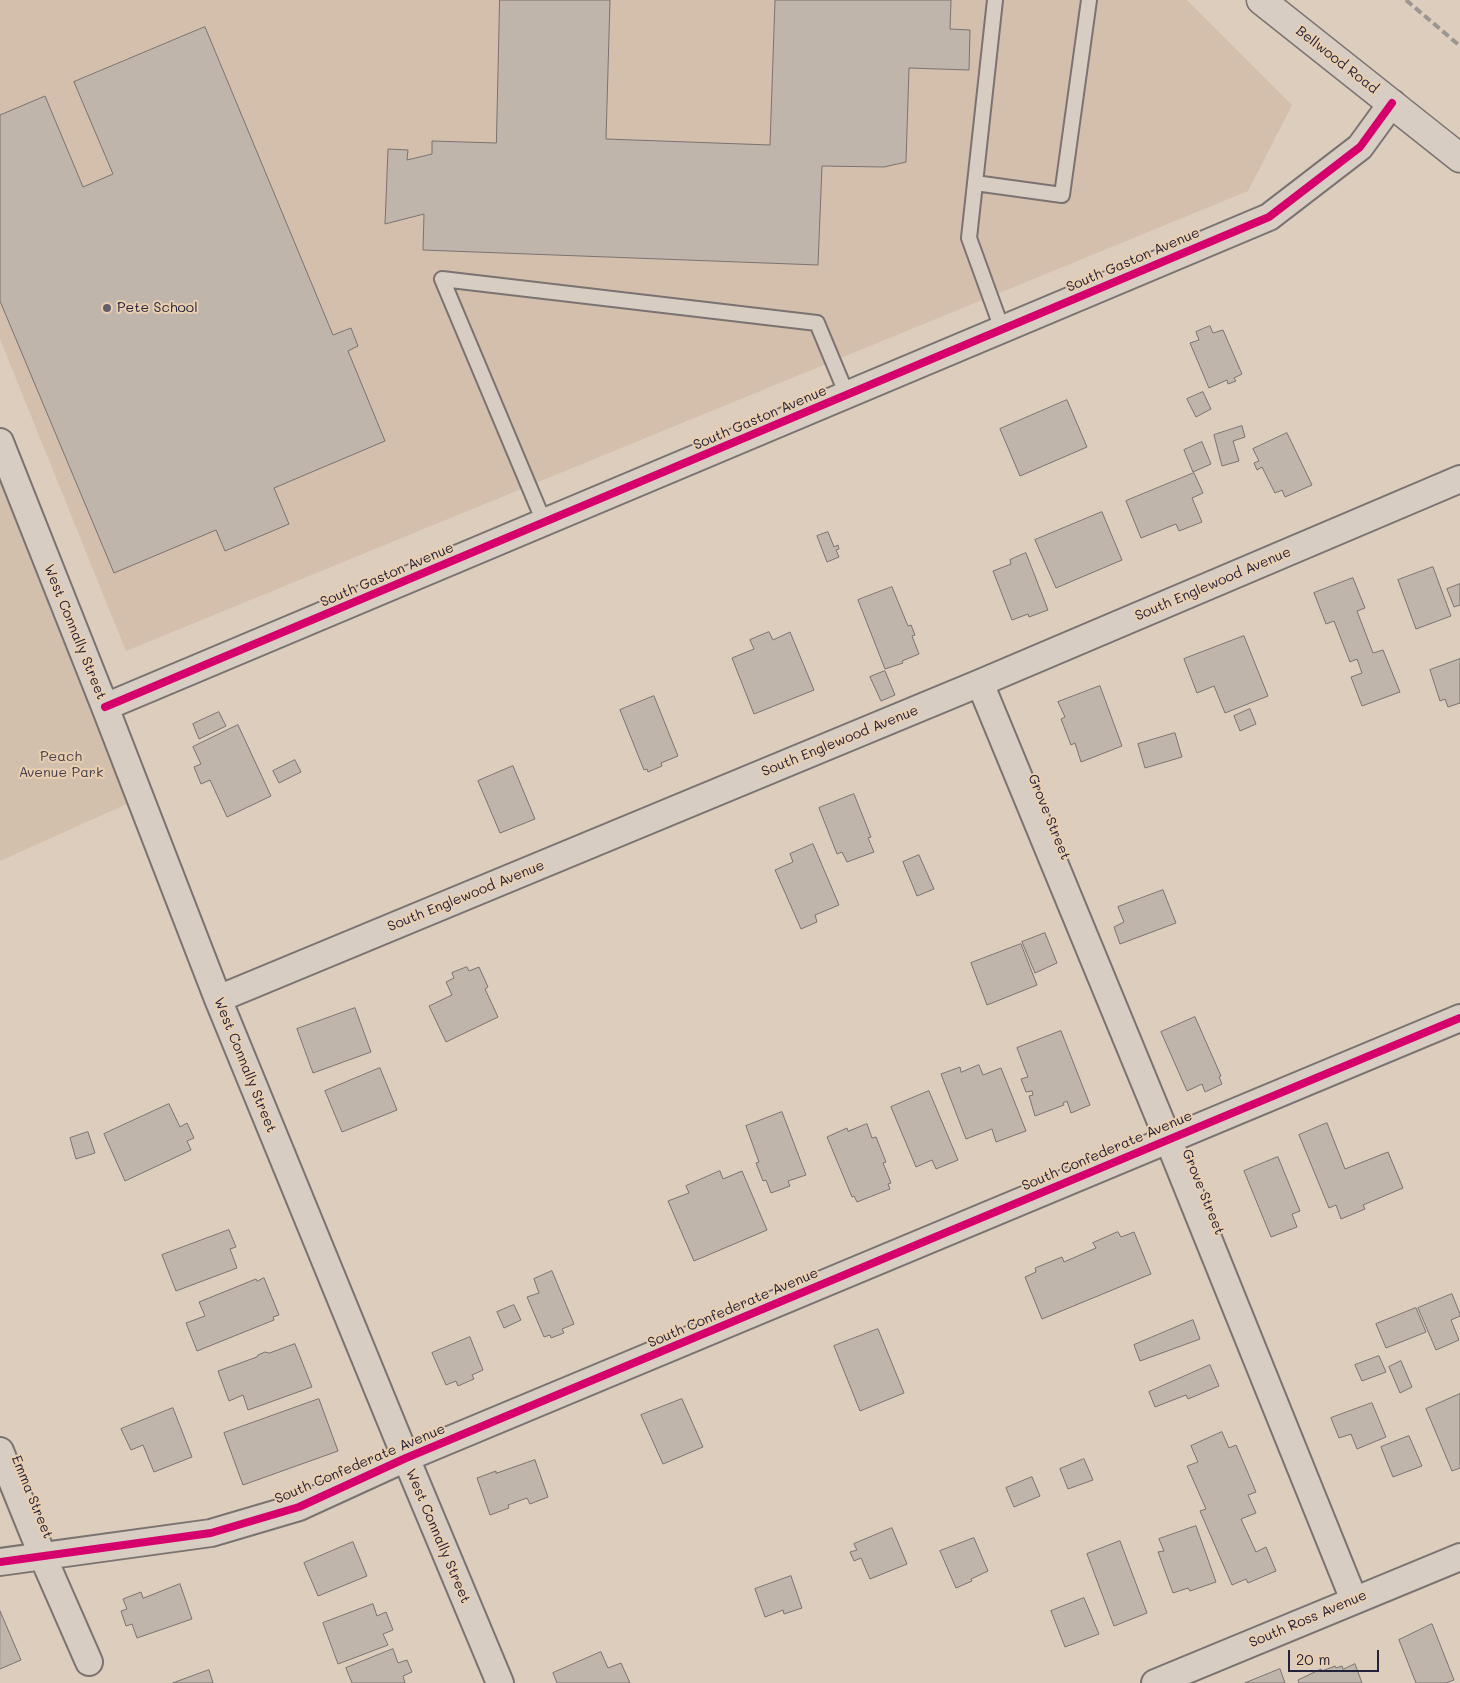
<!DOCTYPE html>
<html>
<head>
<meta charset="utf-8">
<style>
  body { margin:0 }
  #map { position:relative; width:1460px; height:1683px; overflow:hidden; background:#dccdbd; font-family:Mali,sans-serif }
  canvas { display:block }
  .scale { position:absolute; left:1288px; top:1650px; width:91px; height:22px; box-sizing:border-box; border:2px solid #22223b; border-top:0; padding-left:6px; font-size:15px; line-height:18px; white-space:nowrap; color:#22223b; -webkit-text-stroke:4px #e9ceb0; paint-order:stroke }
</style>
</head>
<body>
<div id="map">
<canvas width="1460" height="1683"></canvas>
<div class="scale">20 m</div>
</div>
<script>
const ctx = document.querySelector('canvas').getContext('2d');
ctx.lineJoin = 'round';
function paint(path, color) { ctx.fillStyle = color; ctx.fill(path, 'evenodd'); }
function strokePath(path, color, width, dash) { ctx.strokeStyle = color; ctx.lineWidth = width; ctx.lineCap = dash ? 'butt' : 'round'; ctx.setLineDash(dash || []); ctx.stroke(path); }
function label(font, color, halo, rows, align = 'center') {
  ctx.font = font + ' Mali,sans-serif'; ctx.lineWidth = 4; ctx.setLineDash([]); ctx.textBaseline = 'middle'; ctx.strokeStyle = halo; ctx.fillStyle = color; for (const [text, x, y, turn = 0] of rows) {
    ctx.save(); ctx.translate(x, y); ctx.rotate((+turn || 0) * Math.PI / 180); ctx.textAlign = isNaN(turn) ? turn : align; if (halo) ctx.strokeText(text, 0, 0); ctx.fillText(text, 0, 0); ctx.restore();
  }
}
paint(new Path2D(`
  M0,0H1187L1292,105L1248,191L126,651L0,339Z`), '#d3bfac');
paint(new Path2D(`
  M0,444L140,798L0,861Z`), '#d3c0ac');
const building = new Path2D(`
  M500,0H610L606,139L770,145L775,0H951L950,29L970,30L969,70L909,68L906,162L884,167L822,166L818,265L423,250L424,214L385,224L388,149L408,150L407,160L432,154V141L496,143Z
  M205,27L333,335L351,328L358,346L348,351L385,441L274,488L289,524L225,551L216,530L114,573L0,301V115L45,96L83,187L113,174L74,82Z
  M1210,326L1213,333L1223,330L1242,374L1234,378L1236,381L1228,384L1227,380L1209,388L1190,343L1199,340L1196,332Z
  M1203,392L1211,409L1196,417L1187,399Z
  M1067,400L1087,447L1020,476L1000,429Z
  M1242,426L1245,437L1233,441L1239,461L1222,466L1214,435Z
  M1287,433L1312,485L1285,497L1282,490L1275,493L1262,467L1257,470L1254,463L1259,461L1253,449Z
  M1202,442L1211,464L1193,472L1184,450Z
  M1194,473L1203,493L1192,498L1202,522L1179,531L1176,524L1141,538L1126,501Z
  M1102,512L1122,560L1056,588L1035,540Z
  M828,532L834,547L838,545L839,549L836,550L839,557L827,562L817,536Z
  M1026,553L1048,610L1029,617L1028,614L1012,620L993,571L1011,564L1010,560Z
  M1433,567L1451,616L1416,629L1398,580Z
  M1353,578L1365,608L1357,611L1373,653L1383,650L1400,692L1362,706L1351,677L1362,673L1357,659L1350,662L1334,621L1326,624L1314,593Z
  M1460,584V605L1454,607L1447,589Z
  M892,587L908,626L911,625L915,635L912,636L919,654L902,661L903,663L885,669L858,600Z
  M769,632L773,640L790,632L814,690L754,714L732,658L754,649L750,640Z
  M1244,636L1268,696L1225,713L1214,686L1197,693L1184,659Z
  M1460,659V703L1448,707L1445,699L1440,701L1430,670Z
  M885,671L895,695L881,701L870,677Z
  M1100,686L1122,746L1081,762L1075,743L1071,745L1061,719L1065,717L1058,702Z
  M654,696L678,756L661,763L662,766L648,772L647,769L644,770L620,710Z
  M1250,709L1256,724L1240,731L1234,716Z
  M219,712L226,726L199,739L193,724Z
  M238,725L271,796L227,817L210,780L201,784L194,767L201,764L193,747Z
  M1175,733L1182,757L1145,768L1138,744Z
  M295,760L301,772L279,783L273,771Z
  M513,766L535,819L500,833L478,781Z
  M854,794L871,837L868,838L874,852L847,862L842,852L837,854L819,808Z
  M813,844L839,905L815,915L817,922L801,929L775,870L793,862L790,854Z
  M919,855L934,889L917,896L903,862Z
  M1163,890L1176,923L1120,944L1114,927L1124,922L1118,907Z
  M1045,933L1057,963L1035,973L1022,942Z
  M1021,944L1037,985L987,1005L971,963Z
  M467,967L469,971L479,967L488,987L485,989L498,1017L446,1042L429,1006L452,995L446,982L454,978L452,973Z
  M355,1008L371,1052L313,1073L297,1029Z
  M1195,1017L1221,1076L1219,1077L1222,1084L1205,1092L1202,1084L1187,1091L1161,1032Z
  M1061,1031L1090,1105L1071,1113L1067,1101L1063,1103L1064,1105L1035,1116L1029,1096L1033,1095L1032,1091L1026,1092L1021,1079L1028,1077L1017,1048Z
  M979,1065L983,1075L1001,1068L1026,1131L996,1142L992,1129L966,1139L941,1074L960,1067L961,1072Z
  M380,1068L397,1110L342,1132L325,1091Z
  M929,1091L958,1160L936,1169L932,1160L916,1167L891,1107Z
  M169,1104L180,1127L187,1123L194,1138L187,1141L191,1150L125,1181L104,1134Z
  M782,1112L806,1175L788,1181L790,1186L771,1193L766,1180L763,1181L756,1163L759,1162L746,1126Z
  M1327,1123L1345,1169L1388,1152L1403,1188L1363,1205L1365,1209L1341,1219L1336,1205L1329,1208L1299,1135Z
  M867,1124L872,1138L876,1137L886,1162L883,1163L891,1183L888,1184L890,1189L857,1202L854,1196L852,1197L827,1137L847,1128L848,1131Z
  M88,1132L95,1153L76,1159L70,1138Z
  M1278,1157L1300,1211L1292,1214L1297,1227L1271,1237L1244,1171Z
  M720,1171L723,1179L742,1171L767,1230L694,1261L668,1201L689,1193L686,1186Z
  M229,1230L236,1247L230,1249L237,1268L176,1291L162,1255Z
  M1118,1232L1121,1237L1134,1232L1151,1274L1042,1319L1025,1277L1036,1272L1035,1268L1062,1257L1064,1262L1096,1248L1093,1243Z
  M552,1271L574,1324L562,1329L564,1333L551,1338L550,1335L544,1337L527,1297L539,1293L534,1279Z
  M264,1278L279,1315L273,1317L274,1320L197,1351L186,1323L205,1316L199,1302L256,1279L257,1281Z
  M1452,1294L1460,1314V1316L1451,1320L1459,1340L1436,1350L1418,1308Z
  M514,1305L521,1320L504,1328L497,1312Z
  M1416,1308L1426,1332L1386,1348L1376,1324Z
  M1193,1320L1200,1339L1140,1361L1134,1345Z
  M878,1329L904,1393L860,1411L834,1346Z
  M470,1337L483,1370L472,1375L474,1379L458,1386L456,1381L446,1385L432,1353Z
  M295,1344L312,1387L248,1410L243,1395L229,1401L218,1371L257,1357L258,1355L265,1352L269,1353Z
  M1379,1356L1386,1372L1362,1381L1355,1365Z
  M1401,1361L1412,1387L1400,1393L1389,1367Z
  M1210,1365L1219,1386L1188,1399L1186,1395L1155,1407L1149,1392Z
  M1460,1394V1468L1452,1471L1426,1409Z
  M319,1399L338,1451L243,1485L224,1433Z
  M682,1399L703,1447L663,1464L641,1415Z
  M1372,1403L1386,1437L1357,1449L1351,1434L1339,1438L1331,1418Z
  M173,1408L192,1457L154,1472L143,1445L131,1450L121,1429Z
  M1222,1432L1229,1448L1236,1445L1256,1492L1248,1495L1256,1513L1241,1519L1256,1552L1266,1547L1276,1571L1248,1583L1246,1579L1232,1585L1200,1511L1206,1509L1187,1466L1198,1462L1191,1446Z
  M1409,1436L1422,1466L1393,1477L1381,1447Z
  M1084,1459L1093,1480L1068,1489L1060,1469Z
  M535,1460L548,1497L530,1504L527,1498L508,1505L509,1508L490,1515L477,1478L496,1471V1473Z
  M1032,1477L1040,1496L1014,1507L1006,1488Z
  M1196,1526L1216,1582L1190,1591L1188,1588L1173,1593L1158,1552L1164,1551L1159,1539Z
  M892,1528L907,1564L870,1579L861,1558L854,1561L850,1552L857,1550L854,1544Z
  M974,1538L988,1571L971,1579L972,1581L956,1588L940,1551Z
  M1120,1541L1147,1613L1114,1626L1087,1554Z
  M353,1542L367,1576L318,1596L304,1563Z
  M791,1576L802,1608L784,1614L783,1610L765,1617L755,1589Z
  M180,1584L192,1619L137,1638L132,1624L126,1626L121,1611L127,1609L123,1599L141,1592L143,1598Z
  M1084,1598L1099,1634L1065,1647L1051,1611Z
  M373,1604L377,1616L386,1612L393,1630L383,1634L388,1645L338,1664L323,1623Z
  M0,1611L21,1660L0,1669Z
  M1432,1624L1454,1680L1446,1683H1416L1399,1640Z
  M393,1649L398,1663L407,1660L412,1672L403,1676L405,1683H352L346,1668Z
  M601,1652L608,1668L621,1663L630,1683H557L553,1673Z
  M1355,1664L1362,1683H1299L1298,1680L1321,1669L1322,1671L1335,1666L1336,1668L1342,1666L1343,1669Z
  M1280,1669L1285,1683H1245Z
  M209,1670L213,1683H173Z`);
paint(building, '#c0b5ab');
strokePath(building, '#7a7371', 1);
const lane = new Path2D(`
  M995,0L969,238L1002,329
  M975,183L1062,195L1089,0
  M544,522L442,279L817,323L847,395`);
const street = new Path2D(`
  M0,442L105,707L218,999L406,1458L500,1683
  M980,683L1168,1139L1354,1600
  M105,707L1269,217L1360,147L1392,103
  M218,999L980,683L1460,479
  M0,1451L43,1557L89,1662
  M0,1562L211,1533L299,1507L406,1458L1460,1018
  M1155,1683L1460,1557`);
const secondary = new Path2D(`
  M1261,0L1460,158`);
strokePath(lane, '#7a7371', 18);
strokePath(street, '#7a7371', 30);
strokePath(secondary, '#7a7371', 31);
strokePath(lane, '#d7cdc2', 14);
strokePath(street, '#d7cdc2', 26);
strokePath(secondary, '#d7cdc2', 28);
strokePath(new Path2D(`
  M1406,0L1460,46`), '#9c9691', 4, [8, 4]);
strokePath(new Path2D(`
  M105,707L1269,217L1360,147L1392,103
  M0,1562L211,1533L299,1507L406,1458L1460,1018`), '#d6006c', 8);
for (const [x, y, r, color] of [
  [107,308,5,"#635e68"]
]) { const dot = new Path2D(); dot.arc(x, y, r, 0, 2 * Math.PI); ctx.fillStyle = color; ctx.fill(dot); strokePath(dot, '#e9ceb0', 2); }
label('14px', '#22223b', '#e9ceb0', [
  ["Bellwood Road",1337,60,38],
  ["South Gaston Avenue",1133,260,-23],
  ["South Gaston Avenue",760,418,-23],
  ["South Gaston Avenue",387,575,-23],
  ["South Englewood Avenue",1213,584,-23],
  ["West Connally Street",75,632,68],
  ["South Englewood Avenue",840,741,-22],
  ["Grove Street",1049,817,68],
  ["South Englewood Avenue",466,896,-22],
  ["West Connally Street",245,1065,68],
  ["South Confederate Avenue",1107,1151,-23],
  ["Grove Street",1203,1192,68],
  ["South Confederate Avenue",733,1308,-23],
  ["South Confederate Avenue",360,1464,-23],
  ["Emma Street",32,1497,68],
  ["West Connally Street",438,1536,67],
  ["South Ross Avenue",1308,1619,-23]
]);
label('14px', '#22223b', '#e9ceb0', [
  ["Pete School",117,308]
], 'left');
label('14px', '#443f4f', '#e9ceb0', [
  ["Peach",61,757],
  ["Avenue Park",61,773]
]);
</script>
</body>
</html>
